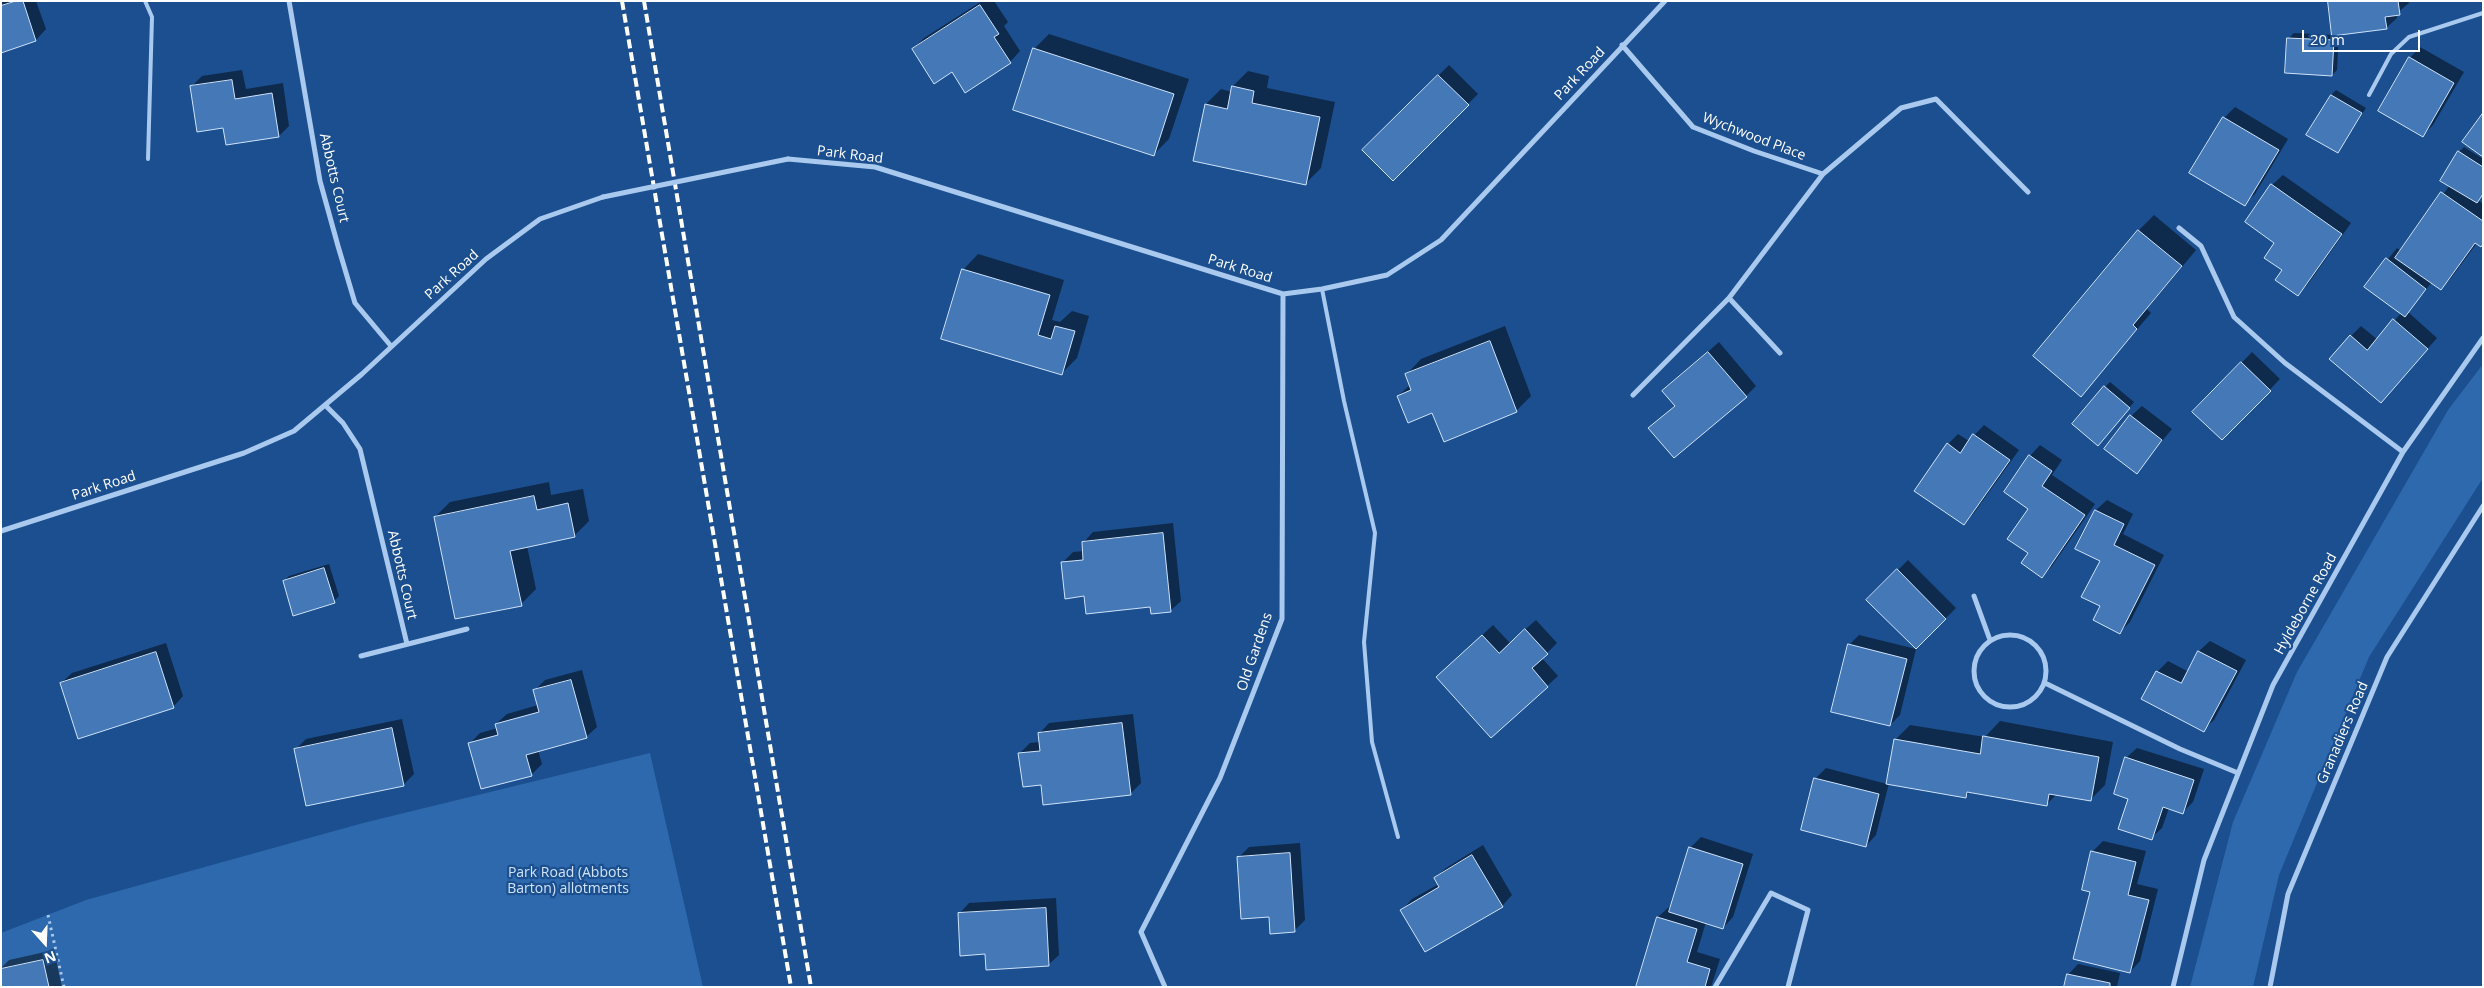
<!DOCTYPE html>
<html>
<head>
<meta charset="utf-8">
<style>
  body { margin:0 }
  #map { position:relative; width:2484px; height:988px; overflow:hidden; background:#1b4f8f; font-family:"Open Sans",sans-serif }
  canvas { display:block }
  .frame { position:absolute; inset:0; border:2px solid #fff; pointer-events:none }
  .north { position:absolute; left:20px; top:918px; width:50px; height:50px; -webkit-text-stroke:4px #1b4f8f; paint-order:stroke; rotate:160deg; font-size:14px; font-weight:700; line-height:20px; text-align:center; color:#fff }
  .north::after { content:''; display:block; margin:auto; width:18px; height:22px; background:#fff; clip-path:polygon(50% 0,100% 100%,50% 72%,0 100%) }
  .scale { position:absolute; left:2302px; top:30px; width:118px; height:22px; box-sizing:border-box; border:2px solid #fff; border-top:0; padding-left:6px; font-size:15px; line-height:18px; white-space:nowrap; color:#fff; -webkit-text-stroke:4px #1b4f8f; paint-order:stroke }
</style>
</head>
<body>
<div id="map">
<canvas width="2484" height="988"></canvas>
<div class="frame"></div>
<div class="north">N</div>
<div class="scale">20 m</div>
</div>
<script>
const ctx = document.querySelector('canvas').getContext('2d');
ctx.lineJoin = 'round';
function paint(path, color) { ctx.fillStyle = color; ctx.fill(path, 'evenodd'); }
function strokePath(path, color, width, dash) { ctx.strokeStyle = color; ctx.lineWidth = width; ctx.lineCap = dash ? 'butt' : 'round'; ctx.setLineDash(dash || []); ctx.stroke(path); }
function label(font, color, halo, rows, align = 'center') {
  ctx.font = font + ' "Open Sans",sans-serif'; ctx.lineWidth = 4.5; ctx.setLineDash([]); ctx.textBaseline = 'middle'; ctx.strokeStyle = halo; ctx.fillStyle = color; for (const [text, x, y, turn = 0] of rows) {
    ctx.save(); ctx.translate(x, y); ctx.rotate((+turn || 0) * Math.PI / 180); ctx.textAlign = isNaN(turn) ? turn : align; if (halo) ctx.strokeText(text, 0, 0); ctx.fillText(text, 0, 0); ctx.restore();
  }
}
paint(new Path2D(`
  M2483,364V478L2369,657L2279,875L2253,987H2190L2233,822L2297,672L2448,410Z
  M650,753L703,987H1V933L86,900L363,823Z`), '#2e69ad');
paint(new Path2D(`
  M1,1H36L46,29L36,40L1,51Z
  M982,1H994L1008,22L1004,26L1020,51L1010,62L952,71L913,49L924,38Z
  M2330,1H2409V3L2396,14L2397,18L2386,28L2339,34L2337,70L2332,75L2289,38L2294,33L2334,35Z
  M1049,34L1189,79L1169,139L1154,154L1034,49Z
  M2420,47L2464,72L2433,125L2423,135L2410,58Z
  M1449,65L1478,94L1393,179L1364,150Z
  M242,70L246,89L283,83L289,126L279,136L224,127L192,86L202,76Z
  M1248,71L1269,76L1267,88L1335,102L1321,168L1305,184L1206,104L1221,89L1232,92L1233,86Z
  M2336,90L2366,108L2338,152L2331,95Z
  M2235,107L2288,139L2255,194L2244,204L2191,173L2224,118Z
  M2464,147L2483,159V195L2478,200L2483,204V243H2477L2451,278L2441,289L2432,282L2408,312L2437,338L2381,402L2351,336L2361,326L2378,340L2401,313L2366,286L2397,248L2401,251L2450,185L2459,152Z
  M2283,175L2351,223L2308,284L2297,295L2284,270L2276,243L2272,185Z
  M2154,215L2196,250L2147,309L2151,313L2081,395L2035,356L2139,230Z
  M978,254L1064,280L1052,320L1060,322L1072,311L1089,316L1077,358L1062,373L963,270Z
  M1505,326L1531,396L1516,411L1398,396L1410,385L1406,375L1421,359Z
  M1719,342L1756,386L1746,396L1650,428L1675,405L1664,391Z
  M2252,352L2280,379L2222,439L2194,412Z
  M2110,382L2134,402L2103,439L2105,387Z
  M2142,406L2172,429L2136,472L2131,416Z
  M1984,425L2019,450L1974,513L1964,524L1948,444L1958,434L1969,441Z
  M2040,445L2062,460L2052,475L2095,504L2052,566L2042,576L2030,553V508L2005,492L2030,456Z
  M549,482L551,495L583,489L589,521L574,536L527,546L536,589L521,604L435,517L450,502Z
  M2107,500L2133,514L2123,534L2164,555L2130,622L2120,632L2101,606L2102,560L2077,548L2096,510Z
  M1173,523L1181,601L1170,611L1152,606L1085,595L1062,563L1073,552L1084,551L1083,543L1093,532Z
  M1908,560L1956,608L1916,648L1868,600Z
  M329,564L339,596L334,601L284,581L289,576Z
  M1536,620L1557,643L1542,658L1558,676L1491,737L1448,667L1493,625L1510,643Z
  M1859,635L1916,649L1900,715L1890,725L1849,645Z
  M2210,641L2246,660L2214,720L2203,730L2143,699L2158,671L2168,661L2189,672L2199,651Z
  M166,643L183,696L173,707L61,683L72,673Z
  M582,670L597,727L586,737L538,750L542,764L531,775L470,743L480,733L498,728L496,724L507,714L538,705L534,691L545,680Z
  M1133,714L1141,783L1130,794L1042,784L1020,753L1030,743L1040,742L1039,734L1049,723Z
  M402,719L414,774L403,785L296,749L306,739Z
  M2000,721L2113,742L2105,785L2090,800L2057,794L2046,805L1971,791L1965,797L1889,783L1876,835L1866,846L1815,779L1826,768L1887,784L1895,740L1910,725L1985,737Z
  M2137,748L2204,769L2193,802L2183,812L2169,808L2162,828L2151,838L2130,798L2126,758Z
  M1701,837L1753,854L1733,917L1723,928L1706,922L1697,952L1720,959L1711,987H1637L1658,917L1669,907L1671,908L1690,848Z
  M2103,841L2146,851L2137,884L2158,889L2140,961L2130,972L2092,891L2083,889L2093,851Z
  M1300,843L1305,920L1294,931L1270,916L1239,857L1249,847Z
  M1483,845L1512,895L1502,906L1402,910L1412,899L1439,884L1435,878L1446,868Z
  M1056,898L1059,955L1048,965L986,953L959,914L969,903Z
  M54,950L62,987H2L1,968L9,960Z
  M2078,964L2120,973L2117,987H2065L2068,975Z`), '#0007');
const building = new Path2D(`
  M16,1H23L36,41L1,53V6Z
  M2328,1H2398L2400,15L2385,17L2387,29L2332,36Z
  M980,5L999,34L994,37L1011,63L965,93L952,72L934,84L912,49Z
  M2287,38L2334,40L2332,76L2285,73Z
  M1033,48L1174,94L1154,156L1013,110Z
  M2409,57L2454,83L2423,137L2378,111Z
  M1438,75L1469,105L1393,181L1362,150Z
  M232,80L235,99L272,93L279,137L226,145L223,128L197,132L190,86Z
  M1232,86L1254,91L1252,103L1320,117L1306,185L1193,161L1205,104L1227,109Z
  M2331,95L2362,113L2338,153L2306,135Z
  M2483,113V157L2462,142Z
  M2223,117L2279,150L2245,206L2189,173Z
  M2458,151L2483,167V194L2477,203L2440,181Z
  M2271,184L2342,234L2298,296L2275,280L2282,270L2264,258L2274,243L2245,222Z
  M2441,192L2483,221V244L2481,247L2475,243L2441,290L2395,258Z
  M2138,230L2182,266L2133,325L2137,329L2081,397L2033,356Z
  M2386,258L2426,289L2405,317L2364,287Z
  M962,269L1050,295L1038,335L1051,339L1055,326L1075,331L1062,375L941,339Z
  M2393,319L2428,349L2381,403L2329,359L2350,335L2367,350Z
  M1490,341L1517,412L1444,442L1432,413L1408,423L1397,396L1411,390L1405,374Z
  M1708,352L1747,397L1674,458L1648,428L1675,406L1662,391Z
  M2241,362L2271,391L2222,440L2192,412Z
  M2104,386L2130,408L2098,446L2072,424Z
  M2130,415L2162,440L2137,474L2104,449Z
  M1973,434L2010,460L1964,525L1914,491L1947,443L1960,453Z
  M2029,455L2052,471L2042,486L2085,515L2042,578L2021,563L2028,553L2007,539L2028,509L2004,492Z
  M534,496L537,510L568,503L575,537L510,551L522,606L455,619L434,517Z
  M2095,510L2124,524L2114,545L2155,565L2120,634L2093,620L2100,606L2081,597L2100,561L2075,549Z
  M1163,533L1171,612L1151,614L1150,607L1086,614L1084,596L1065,599L1061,562L1083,560L1082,542Z
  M324,568L335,603L293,616L283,581Z
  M1897,569L1946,619L1916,649L1866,600Z
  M1525,629L1548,654L1532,668L1548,687L1491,738L1436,677L1482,635L1499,653Z
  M1848,644L1907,659L1890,726L1831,712Z
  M2198,651L2237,671L2204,732L2141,699L2156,671L2181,683Z
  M156,652L174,708L78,739L60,683Z
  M571,680L587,738L526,755L532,776L481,789L468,743L498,735L495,724L539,712L533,690Z
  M1122,723L1131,795L1043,805L1041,785L1023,787L1018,753L1040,751L1038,733Z
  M392,728L404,786L306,806L294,749Z
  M1983,736L2099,757L2091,801L2049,794L2047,806L1967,792L1966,798L1886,784L1894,739L1980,754Z
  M2125,757L2194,780L2183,814L2163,807L2152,840L2118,829L2128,799L2114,794Z
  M1814,778L1879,794L1866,847L1801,830Z
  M1689,847L1743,864L1723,929L1669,912Z
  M2091,851L2136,862L2128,895L2149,900L2130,973L2073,959L2090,892L2082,890Z
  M1290,853L1295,932L1270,934L1269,917L1241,919L1237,857Z
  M1472,855L1503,907L1425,952L1400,910L1439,887L1434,878Z
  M1046,908L1049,966L986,970L985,954L960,956L958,913Z
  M1657,917L1697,929L1687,962L1710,969L1705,987H1636Z
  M43,960L49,987H1V969Z
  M2067,974L2110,983V987H2064Z`);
paint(building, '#4478b7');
strokePath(building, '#cfe3fa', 1);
strokePath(new Path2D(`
  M48,915L64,987`), '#a9c9ee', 3, [2.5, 4]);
strokePath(new Path2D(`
  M145,1L152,17L148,159
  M2369,95L2391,54L2409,37L2483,13
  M1322,289L1344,401L1375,533L1364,642L1372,742L1398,837`), '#a9c9ee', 4);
strokePath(new Path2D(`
  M289,1L320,181L338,246L355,303L391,346
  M1622,45L1693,127L1754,151L1823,174
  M788,159L875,167L1283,294L1322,289L1387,275L1441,240L1665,1
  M2179,228L2201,246L2234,317L2285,363L2403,452
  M1729,298L1780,353
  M1633,395L1729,298L1823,174L1901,108L1936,99L2028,192
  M325,405L343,423L360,449L407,644
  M1,531L244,453L294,431L362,374L486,259L540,219L603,197
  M1974,596L1990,640
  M1974 671a36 36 0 1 1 72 0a36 36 0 1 1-72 0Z
  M361,656L467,629
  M2045,683L2180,749L2238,773
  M1165,987L1141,932L1220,778L1282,619L1283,294
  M1715,987L1771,893L1808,910L1788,987
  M2173,987L2204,860L2273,685L2403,452L2483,338
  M2270,987L2288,894L2387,657L2483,506`), '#a9c9ee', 5);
strokePath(new Path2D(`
  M622,1L791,987
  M644,1L811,987`), '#fff', 4, [9, 4]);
strokePath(new Path2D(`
  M603,197L788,159`), '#a9c9ee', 5);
label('14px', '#fff', '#1b4f8f', [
  ["Park Road",1580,74,-47],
  ["Wychwood Place",1754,137,21],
  ["Park Road",850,155,7],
  ["Abbotts Court",334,178,77],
  ["Park Road",1240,269,17],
  ["Park Road",452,275,-42],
  ["Park Road",104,486,-18],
  ["Abbotts Court",402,575,77],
  ["Hyldeborne Road",2306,604,-61],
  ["Old Gardens",1255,652,-71],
  ["Granadiers Road",2343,733,-67]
]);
label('14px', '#cfe3fa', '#1b4f8f', [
  ["Park Road (Abbots",568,873],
  ["Barton) allotments",568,889]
]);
</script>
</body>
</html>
